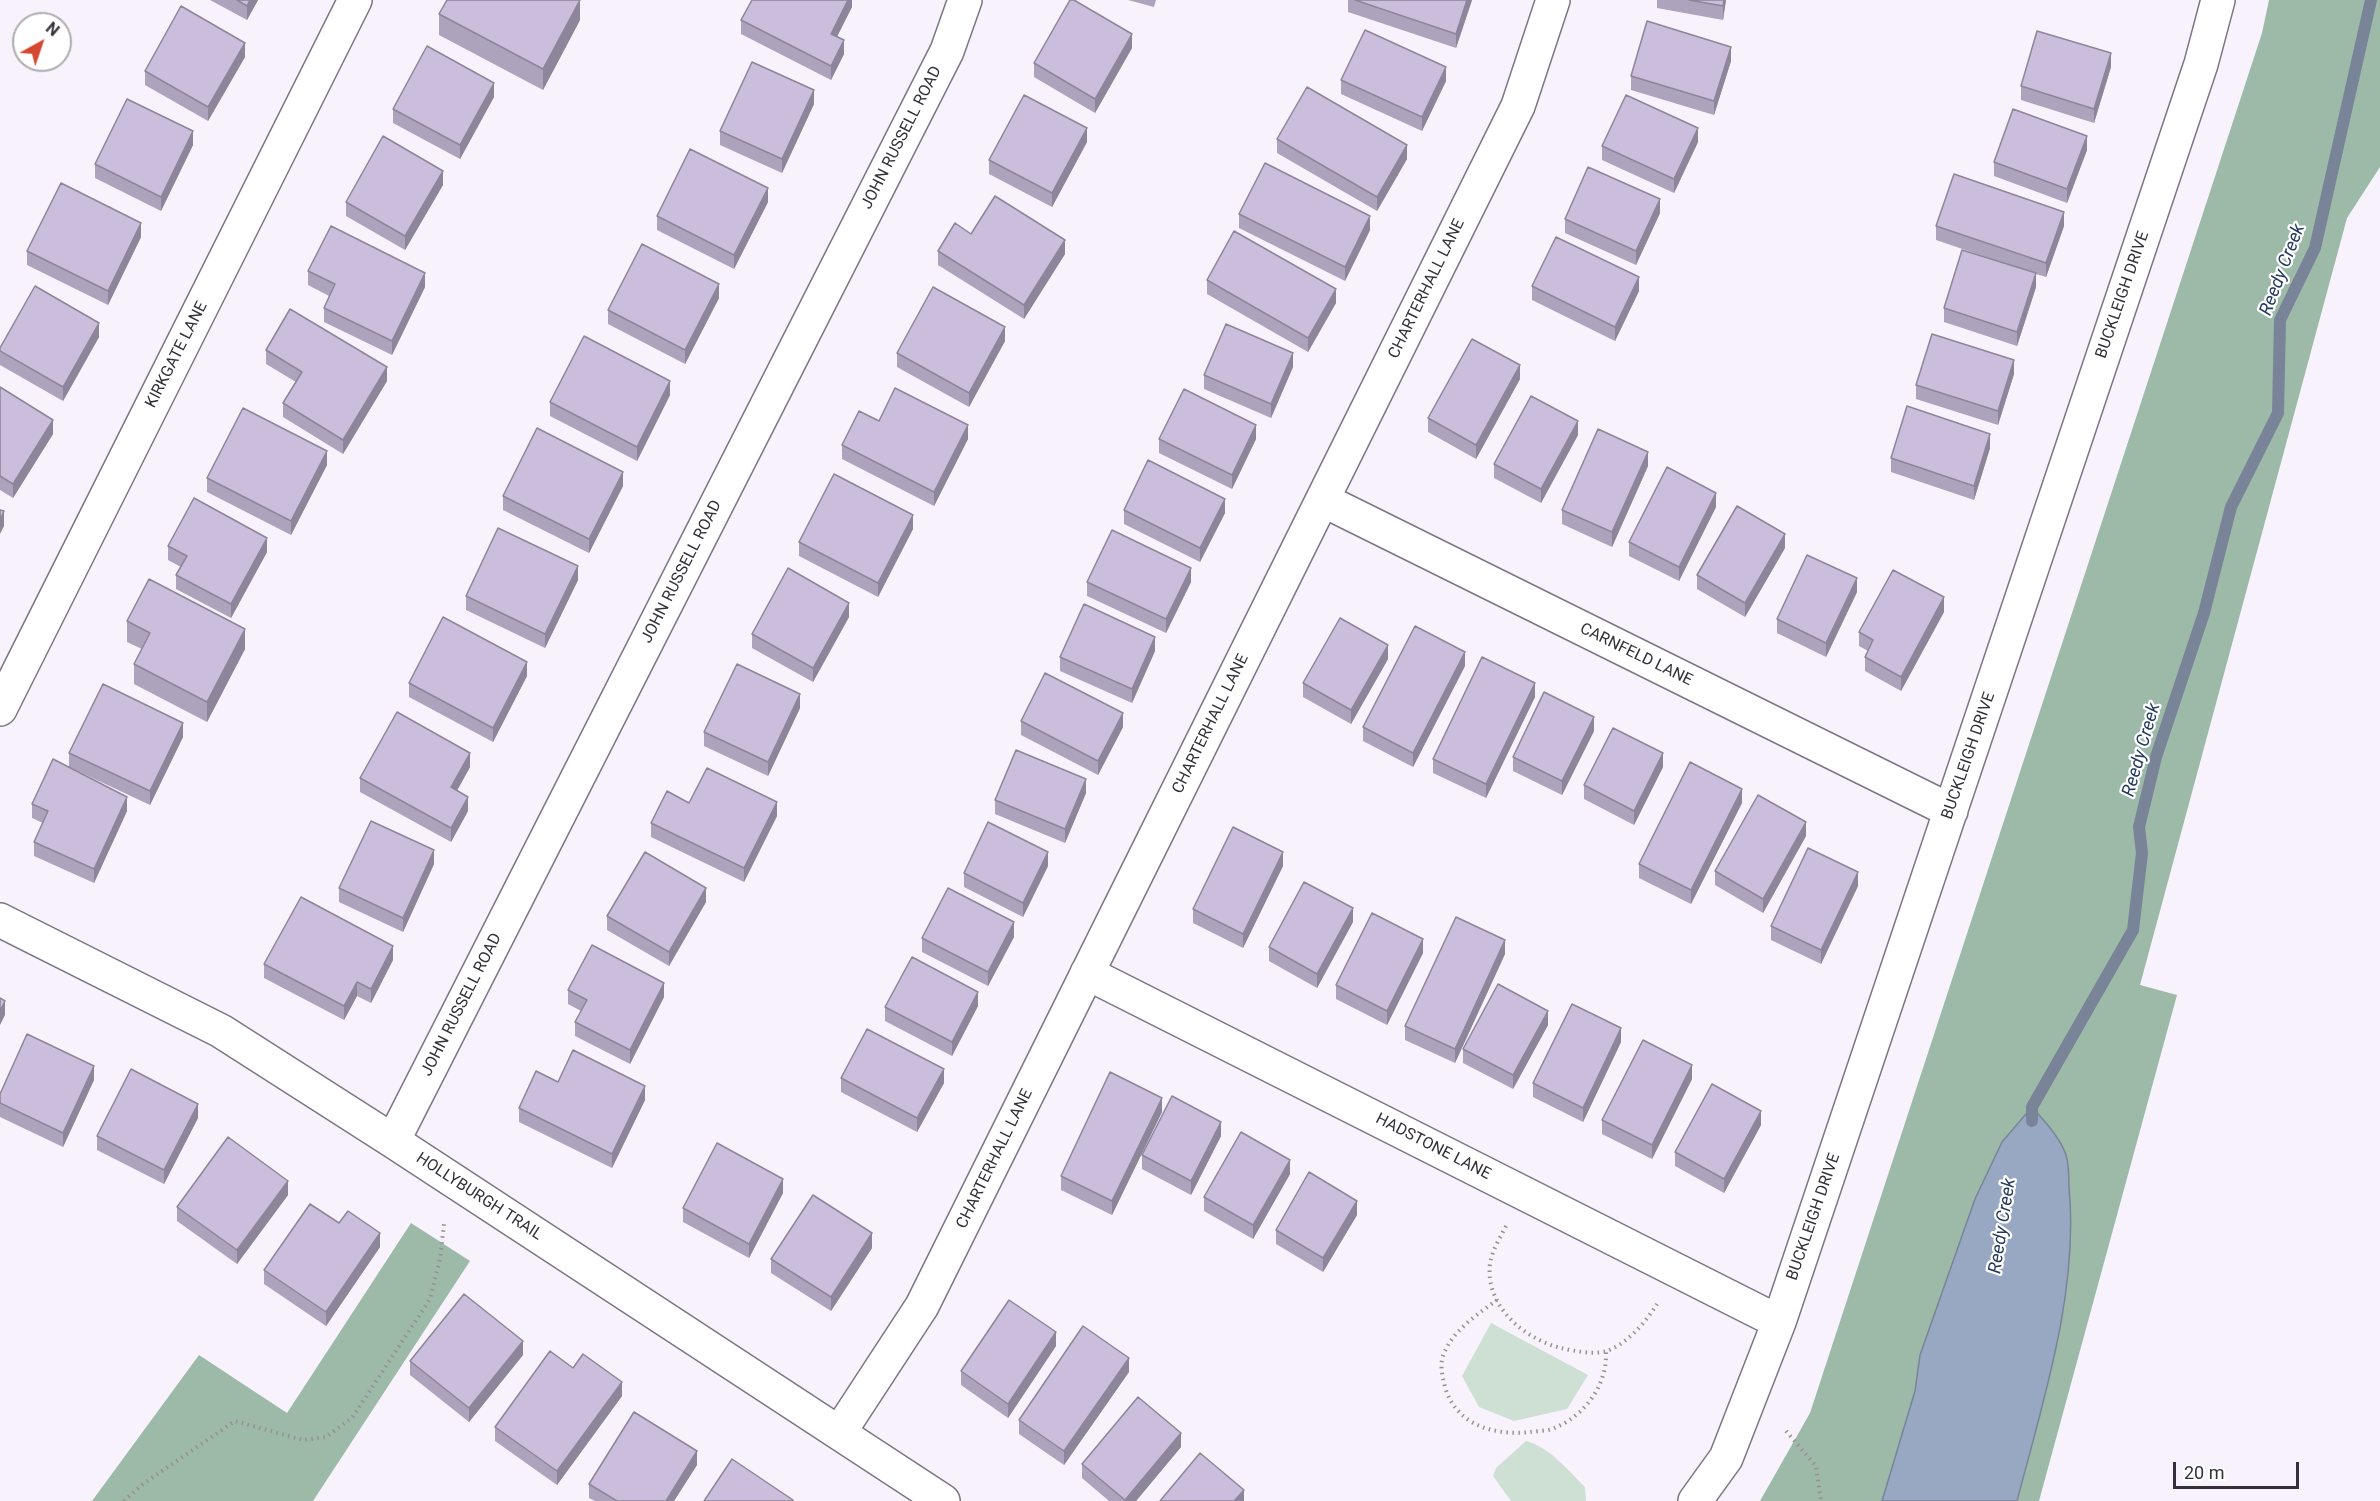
<!DOCTYPE html>
<html>
<head>
<meta charset="utf-8">
<style>
  body { margin:0 }
  #map { position:relative; width:2380px; height:1501px; overflow:hidden; background:#f8f2fd; font-family:Roboto,sans-serif }
  canvas { display:block }
  .north { position:absolute; left:12px; top:12px; width:60px; height:60px; box-sizing:border-box; background:#fff; border:2px solid #adacaf; border-radius:50%; rotate:40deg; font-size:16px; font-weight:700; line-height:24px; text-align:center; color:#333037 }
  .north::after { content:''; display:block; margin:auto; width:21px; height:27px; background:#d44831; clip-path:polygon(50% 0,100% 100%,50% 72%,0 100%) }
  .scale { position:absolute; left:2173px; top:1462px; width:126px; height:27px; box-sizing:border-box; border:3px solid #333037; border-top:0; padding-left:8px; font-size:18px; line-height:21px; white-space:nowrap; color:#333037; -webkit-text-stroke:4px #fff; paint-order:stroke }
</style>
</head>
<body>
<div id="map">
<canvas width="2380" height="1501"></canvas>
<div class="north">N</div>
<div class="scale">20 m</div>
</div>
<script>
const ctx = document.querySelector('canvas').getContext('2d');
ctx.lineJoin = 'round';
function paint(path, color) { ctx.fillStyle = color; ctx.fill(path, 'evenodd'); }
function strokePath(path, color, width, dash) { ctx.strokeStyle = color; ctx.lineWidth = width; ctx.lineCap = dash ? 'butt' : 'round'; ctx.setLineDash(dash || []); ctx.stroke(path); }
function label(font, color, halo, rows, align = 'center') {
  ctx.font = font + ' Roboto,sans-serif'; ctx.lineWidth = 4.5; ctx.setLineDash([]); ctx.textBaseline = 'middle'; ctx.strokeStyle = halo; ctx.fillStyle = color; for (const [text, x, y, turn = 0] of rows) {
    ctx.save(); ctx.translate(x, y); ctx.rotate((+turn || 0) * Math.PI / 180); ctx.textAlign = isNaN(turn) ? turn : align; if (halo) ctx.strokeText(text, 0, 0); ctx.fillText(text, 0, 0); ctx.restore();
  }
}
paint(new Path2D(`
  M1491,1323L1588,1375L1567,1409L1514,1421L1479,1407L1462,1376Z
  M1526,1441C1548,1446 1569,1471 1585,1487L1586,1501H1511L1493,1476L1496,1468Z`), '#cde0d3');
paint(new Path2D(`
  M2269,0H2380V167L2347,218L2140,985L2177,995L2039,1501H1760L1810,1413L2262,33Z
  M411,1223L470,1261L313,1501H92L199,1355L287,1413Z`), '#9cbaa7');
const water = new Path2D(`
  M2032,1107C2044,1121 2060,1137 2066,1155C2069,1164 2069,1177 2069,1187C2079,1291 2043,1401 2017,1501H1882L1915,1391L1920,1355L1975,1199L2002,1142Z`);
paint(water, '#98a8c3');
strokePath(water, '#7a8499', 1.5);
strokePath(new Path2D(`
  M2032,1121V1107L2133,930L2142,853L2139,827L2156,757L2204,613L2231,507L2278,413L2280,320L2315,248L2371,0`), '#7a8499', 12);
const street = new Path2D(`
  M1323,500L1951,811
  M0,709L355,0
  M0,920L221,1031L393,1141L943,1501
  M1087,973L1779,1322
  M393,1141L947,51L965,0
  M839,1433L922,1306L990,1169L1518,106L1553,0
  M1695,1501L1726,1458L1779,1322L2201,64L2218,0`);
strokePath(street, '#7d7586', 36);
strokePath(new Path2D(`
  M1506,1226C1500,1238 1492,1250 1490,1264C1485,1306 1524,1339 1561,1348C1574,1351 1593,1355 1607,1351C1628,1343 1645,1323 1657,1304
  M1497,1300C1478,1314 1455,1329 1445,1351C1439,1362 1442,1375 1445,1387C1456,1425 1494,1436 1530,1432C1537,1431 1546,1431 1552,1429C1584,1417 1608,1385 1606,1351
  M1786,1431L1816,1466L1821,1501
  M124,1501L143,1484L235,1421L303,1440L326,1437L352,1418L430,1299L440,1259L444,1224`), '#959099', 4, [1.5, 4.5]);
strokePath(street, '#fff', 33);
paint(new Path2D(`
  M210,0H258L247,20Z
  M852,0V7L837,37L844,54L831,80L741,34V20Z
  M1128,0H1156L1154,7Z
  M1348,0H1472L1456,48L1348,12Z
  M1657,0H1726L1723,20L1657,8Z
  M439,14L580,20L543,90L439,35Z
  M1132,48L1095,113L1034,77V63Z
  M245,57L208,121L145,85V71Z
  M1731,61L1714,115L1631,90V76Z
  M2111,67L2094,123L2021,100V86Z
  M1341,80L1446,81L1422,131L1341,94Z
  M494,97L460,159L393,123V109Z
  M814,104L782,173L720,145V131Z
  M1277,139L1407,159L1377,211L1277,153Z
  M1087,142L1052,207L989,174V160Z
  M1698,142L1674,193L1602,160V146Z
  M193,145L161,211L95,178V164Z
  M2087,150L2067,203L1994,176V162Z
  M443,185L405,250L346,216V202Z
  M768,202L734,269L657,230V216Z
  M1660,213L1636,265L1565,233V219Z
  M1239,214L1370,230L1345,281L1239,228Z
  M1936,226H2064L2046,277L2036,274V287L2017,346L1944,322V308L2024,270L1936,240Z
  M971,234L1065,254L1024,319L938,265V251Z
  M141,237L108,305L27,265V251Z
  M308,271L425,287L392,355L324,322V308L329,296L308,285Z
  M1207,280L1336,303L1308,352L1207,294Z
  M1532,286L1639,291L1615,341L1532,300Z
  M719,298L685,364L608,324V310Z
  M99,337L63,401L0,365V348Z
  M1005,341L969,407L897,367V353Z
  M266,350L387,381L343,454L283,417V403L296,382L266,364Z
  M1293,367L1271,418L1204,389V375Z
  M2014,374L1998,425L1916,399V385Z
  M1520,379L1476,459L1428,432V418Z
  M0,387L53,434L13,498L0,490Z
  M670,395L637,461L550,416V402Z
  M879,421L968,439L934,506L842,459V445Z
  M1578,435L1541,503L1494,478V464Z
  M1159,439H1256L1232,489L1159,453Z
  M1990,448L1974,500L1891,472V458Z
  M327,465L291,535L207,492V478Z
  M1648,466L1612,547L1562,524V510Z
  M623,486L589,553L503,510V496Z
  M1716,507L1679,581L1629,556V542Z
  M1124,510L1225,513L1200,562L1124,524Z
  M913,529L878,597L799,556V542Z
  M168,546L267,552L231,618L176,589V575L181,567L168,560Z
  M1785,548L1745,617L1697,589V575Z
  M578,580L545,648L466,610V596Z
  M1087,582H1191L1166,633L1087,596Z
  M1857,592L1826,657L1777,633V619Z
  M1944,612L1901,691L1865,671V657L1868,651L1859,646V632Z
  M849,617L813,682L752,648V634Z
  M127,621L245,649L207,722L134,684V664L142,649L127,642Z
  M1155,651L1132,703L1060,671V657Z
  M1388,659L1351,724L1303,697V683Z
  M1465,666L1413,767L1363,741V727Z
  M527,676L493,742L409,697V683Z
  M1535,697L1486,798L1433,773V759Z
  M800,708L768,776L704,746V732Z
  M1021,721L1123,727L1098,775L1021,735Z
  M1594,731L1562,795L1513,771V757Z
  M183,737L150,805L69,767V753Z
  M470,767L457,791L468,811L451,842L360,792V778Z
  M1663,767L1634,825L1584,799V785Z
  M1086,793L1065,843L995,814V800Z
  M689,803L777,816L744,882L651,837V823Z
  M1742,803L1691,904L1639,878V864Z
  M32,804L127,811L94,883L34,856V842L43,823L32,818Z
  M1806,836L1763,913L1715,885V871Z
  M434,864L403,932L339,902V888Z
  M1048,866L1023,917L964,887V873Z
  M1283,866L1243,948L1193,923V909Z
  M1858,886L1821,964L1771,940V926Z
  M706,902L669,966L607,930V916Z
  M1353,922L1317,988L1269,961V947Z
  M1014,937L988,986L922,952V938Z
  M1423,953L1387,1025L1336,999V985Z
  M1505,954L1455,1063L1405,1040V1026Z
  M393,960L371,1003L357,996L344,1020L264,978V964Z
  M568,990L664,997L630,1064L575,1036V1022L581,1011L568,1004Z
  M978,1006L952,1056L885,1021V1007Z
  M1548,1025L1513,1089L1463,1063V1049Z
  M1621,1042L1583,1122L1533,1097V1083Z
  M841,1078L944,1083L917,1132L841,1092Z
  M1692,1079L1652,1159L1602,1134V1120Z
  M94,1080L63,1147L0,1117V1094Z
  M558,1082L645,1100L612,1168L519,1122V1108Z
  M1162,1112L1112,1215L1061,1190V1176Z
  M198,1118L164,1184L97,1150V1136Z
  M1761,1125L1724,1193L1675,1166V1152Z
  M1221,1136L1191,1195L1142,1169V1155Z
  M1290,1174L1253,1239L1204,1211V1197Z
  M783,1193L749,1258L683,1222V1208Z
  M288,1195L237,1264L177,1221V1207Z
  M1357,1215L1323,1272L1276,1244V1230Z
  M339,1223L380,1247L326,1326L264,1284V1270Z
  M872,1248L831,1311L771,1273V1259Z
  M1056,1346L1008,1418L961,1385V1371Z
  M523,1355L469,1422L410,1375V1361Z
  M1129,1372L1064,1465L1019,1434V1420Z
  M622,1396L557,1485L495,1441V1427Z
  M1181,1447L1136,1501H1109L1082,1478V1464Z
  M697,1465L674,1501H595L589,1498V1484Z`), '#aea3bd');
paint(new Path2D(`
  M250,0H258L247,20V6Z
  M580,0V20L543,90V69Z
  M848,0H852V7L831,48V34Z
  M1467,0H1472L1456,48V34Z
  M1724,0H1726L1723,20V6Z
  M1132,34V48L1095,113V99Z
  M844,40V54L831,80V66Z
  M245,43V57L208,121V107Z
  M1731,47V61L1714,115V101Z
  M2111,53V67L2094,123V109Z
  M1446,67V81L1422,131V117Z
  M494,83V97L460,159V145Z
  M814,90V104L782,173V159Z
  M1087,128V142L1052,207V193Z
  M1698,128V142L1674,193V179Z
  M193,131V145L161,211V197Z
  M2087,136V150L2067,203V189Z
  M1407,145V159L1377,211V197Z
  M443,171V185L405,250V236Z
  M768,188V202L734,269V255Z
  M1660,199V213L1636,265V251Z
  M2064,212V226L2046,277V263Z
  M1370,216V230L1345,281V267Z
  M141,223V237L108,305V291Z
  M1065,240V254L1024,319V305Z
  M425,273V287L392,355V341Z
  M2036,273V287L2017,346V332Z
  M1639,277V291L1615,341V327Z
  M719,284V298L685,364V350Z
  M1336,289V303L1308,352V338Z
  M99,323V337L63,401V387Z
  M1005,327V341L969,407V393Z
  M1293,353V367L1271,418V404Z
  M2014,360V374L1998,425V411Z
  M1520,365V379L1476,459V445Z
  M387,367V381L343,454V440Z
  M670,381V395L637,461V447Z
  M53,420V434L13,498V484Z
  M1578,421V435L1541,503V489Z
  M968,425V439L934,506V492Z
  M1256,425V439L1232,489V475Z
  M1990,434V448L1974,500V486Z
  M327,451V465L291,535V521Z
  M1648,452V466L1612,547V532Z
  M623,472V486L589,553V539Z
  M1716,493V507L1679,581V567Z
  M1225,499V513L1200,562V548Z
  M4,511V526L0,534V520Z
  M913,515V529L878,597V583Z
  M1785,534V548L1745,617V603Z
  M267,538V552L231,618V604Z
  M578,566V580L545,648V634Z
  M1191,568V582L1166,633V619Z
  M1857,578V592L1826,657V643Z
  M1944,597V612L1901,691V677Z
  M849,603V617L813,682V668Z
  M245,629V649L207,722V702Z
  M1155,637V651L1132,703V689Z
  M1388,645V659L1351,724V710Z
  M1465,652V666L1413,767V753Z
  M527,662V676L493,742V728Z
  M1535,683V697L1486,798V784Z
  M800,694V708L768,776V762Z
  M1123,713V727L1098,775V761Z
  M1594,717V731L1562,795V781Z
  M183,723V737L150,805V791Z
  M470,753V767L451,801V787Z
  M1663,753V767L1634,825V811Z
  M1086,779V793L1065,843V829Z
  M1742,789V803L1691,904V890Z
  M127,797V811L94,883V869Z
  M468,797V811L451,842V828Z
  M777,802V816L744,882V868Z
  M1806,822V836L1763,913V899Z
  M434,850V864L403,932V918Z
  M1048,852V866L1023,917V903Z
  M1283,852V866L1243,948V934Z
  M1858,872V886L1821,964V950Z
  M706,888V902L669,966V952Z
  M1353,908V922L1317,988V974Z
  M1014,922V937L988,986V972Z
  M1423,939V953L1387,1025V1011Z
  M1505,940V954L1455,1063V1049Z
  M393,946V960L371,1003V989Z
  M357,982V996L344,1020V1006Z
  M664,983V997L630,1064V1050Z
  M978,992V1006L952,1056V1042Z
  M5,1001V1015L0,1025V1011Z
  M1548,1011V1025L1513,1089V1075Z
  M1621,1028V1042L1583,1122V1108Z
  M1692,1065V1079L1652,1159V1145Z
  M94,1066V1080L63,1147V1133Z
  M944,1069V1083L917,1132V1118Z
  M645,1086V1100L612,1168V1154Z
  M1162,1098V1112L1112,1215V1201Z
  M198,1104V1118L164,1184V1170Z
  M1761,1111V1125L1724,1193V1179Z
  M1221,1122V1136L1191,1195V1181Z
  M1290,1160V1174L1253,1239V1225Z
  M783,1179V1193L749,1258V1244Z
  M288,1181V1195L237,1264V1250Z
  M1357,1201V1215L1323,1272V1258Z
  M380,1233V1247L326,1326V1312Z
  M872,1233V1248L831,1311V1297Z
  M1056,1332V1346L1008,1418V1404Z
  M523,1341V1355L469,1422V1408Z
  M1129,1358V1372L1064,1465V1451Z
  M622,1382V1396L557,1485V1471Z
  M1181,1433V1447L1136,1501H1125Z
  M697,1451V1465L674,1501H666Z
  M1244,1490V1501H1234Z`), '#8d859a');
const building = new Path2D(`
  M237,0H250L247,6Z
  M447,0H580L543,69L439,14Z
  M752,0H848L831,34L844,40L831,66L741,20Z
  M1070,0H1074L1132,34L1095,99L1034,63Z
  M1355,0H1467L1456,34Z
  M1689,0H1724L1723,6Z
  M181,6L245,43L208,107L145,71Z
  M1647,21L1731,47L1714,101L1631,76Z
  M1365,30L1446,67L1422,117L1341,80Z
  M2037,31L2111,53L2094,109L2021,86Z
  M427,46L494,83L460,145L393,109Z
  M752,62L814,90L782,159L720,131Z
  M1307,87L1407,145L1377,197L1277,139Z
  M1024,95L1087,128L1052,193L989,160Z
  M1626,95L1698,128L1674,179L1602,146Z
  M127,99L193,131L161,197L95,164Z
  M2013,109L2087,136L2067,189L1994,162Z
  M383,136L443,171L405,236L346,202Z
  M690,149L768,188L734,255L657,216Z
  M1265,163L1370,216L1345,267L1239,214Z
  M1588,167L1660,199L1636,251L1565,219Z
  M1954,174L2064,212L2046,263L1936,226Z
  M61,183L141,223L108,291L27,251Z
  M995,196L1065,240L1024,305L938,251L955,223L971,234Z
  M331,226L425,273L392,341L324,308L335,284L308,271Z
  M1234,231L1336,289L1308,338L1207,280Z
  M1556,237L1639,277L1615,327L1532,286Z
  M642,244L719,284L685,350L608,310Z
  M1962,250L2036,273L2017,332L1944,308Z
  M35,286L99,323L63,387L0,351V348Z
  M933,287L1005,327L969,393L897,353Z
  M290,309L387,367L343,440L283,403L302,372L266,350Z
  M1226,324L1293,353L1271,404L1204,375Z
  M1932,334L2014,360L1998,411L1916,385Z
  M584,336L670,381L637,447L550,402Z
  M1472,339L1520,365L1476,445L1428,418Z
  M0,387L53,420L13,484L0,476Z
  M895,388L968,425L934,492L842,445L859,411L879,421Z
  M1184,389L1256,425L1232,475L1159,439Z
  M1531,396L1578,421L1541,489L1494,464Z
  M1907,406L1990,434L1974,486L1891,458Z
  M243,408L327,451L291,521L207,478Z
  M537,428L623,472L589,539L503,496Z
  M1598,429L1648,452L1612,532L1562,510Z
  M1148,460L1225,499L1200,548L1124,510Z
  M1667,467L1716,493L1679,567L1629,542Z
  M834,474L913,515L878,583L799,542Z
  M194,498L267,538L231,604L176,575L187,556L168,546Z
  M1737,506L1785,534L1745,603L1697,575Z
  M0,510L4,511L0,520Z
  M498,528L578,566L545,634L466,596Z
  M1112,530L1191,568L1166,619L1087,582Z
  M1807,555L1857,578L1826,643L1777,619Z
  M788,568L849,603L813,668L752,634Z
  M1893,570L1944,597L1901,677L1865,657L1873,640L1859,632Z
  M149,579L245,629L207,702L134,664L150,633L127,621Z
  M1084,604L1155,637L1132,689L1060,657Z
  M443,617L527,662L493,728L409,683Z
  M1340,618L1388,645L1351,710L1303,683Z
  M1415,626L1465,652L1413,753L1363,727Z
  M1482,657L1535,683L1486,784L1433,759Z
  M737,664L800,694L768,762L704,732Z
  M1045,673L1123,713L1098,761L1021,721Z
  M103,684L183,723L150,791L69,753Z
  M1544,692L1594,717L1562,781L1513,757Z
  M397,712L470,753L451,787L468,797L451,828L360,778Z
  M1613,728L1663,753L1634,811L1584,785Z
  M1016,750L1086,779L1065,829L995,800Z
  M53,759L127,797L94,869L34,842L48,811L32,804Z
  M1690,762L1742,789L1691,890L1639,864Z
  M707,768L777,802L744,868L651,823L667,791L689,803Z
  M1758,795L1806,822L1763,899L1715,871Z
  M371,821L434,850L403,918L339,888Z
  M988,822L1048,852L1023,903L964,873Z
  M1233,827L1283,852L1243,934L1193,909Z
  M1808,848L1858,872L1821,950L1771,926Z
  M645,852L706,888L669,952L607,916Z
  M1304,882L1353,908L1317,974L1269,947Z
  M948,888L1014,922L988,972L922,938Z
  M301,897L393,946L371,989L357,982L344,1006L264,964Z
  M1372,913L1423,939L1387,1011L1336,985Z
  M1456,917L1505,940L1455,1049L1405,1026Z
  M592,945L664,983L630,1050L575,1022L587,1000L568,990Z
  M912,957L978,992L952,1042L885,1007Z
  M1498,984L1548,1011L1513,1075L1463,1049Z
  M0,998L5,1001L0,1011Z
  M1572,1004L1621,1028L1583,1108L1533,1083Z
  M867,1029L944,1069L917,1118L841,1078Z
  M27,1034L94,1066L63,1133L0,1103V1094Z
  M1643,1040L1692,1065L1652,1145L1602,1120Z
  M573,1050L645,1086L612,1154L519,1108L536,1071L558,1082Z
  M131,1069L198,1104L164,1170L97,1136Z
  M1110,1072L1162,1098L1112,1201L1061,1176Z
  M1712,1084L1761,1111L1724,1179L1675,1152Z
  M1172,1096L1221,1122L1191,1181L1142,1155Z
  M1241,1132L1290,1160L1253,1225L1204,1197Z
  M228,1137L288,1181L237,1250L177,1207Z
  M717,1143L783,1179L749,1244L683,1208Z
  M1309,1172L1357,1201L1323,1258L1276,1230Z
  M813,1195L872,1233L831,1297L771,1259Z
  M310,1204L339,1223L348,1211L380,1233L326,1312L264,1270Z
  M464,1294L523,1341L469,1408L410,1361Z
  M1009,1300L1056,1332L1008,1404L961,1371Z
  M1083,1326L1129,1358L1064,1451L1019,1420Z
  M550,1351L573,1368L583,1354L622,1382L557,1471L495,1427Z
  M1138,1397L1181,1433L1125,1500L1082,1464Z
  M634,1412L697,1451L666,1501H617L589,1484Z
  M1200,1453L1244,1490L1234,1501H1160Z
  M732,1459L793,1500V1501H704Z`);
paint(building, '#cabedc');
strokePath(building, '#8d859a', 1.5);
label('16px', '#333037', '#fff', [
  ["JOHN RUSSELL ROAD",902,138,-63],
  ["CHARTERHALL LANE",1427,289,-64],
  ["BUCKLEIGH DRIVE",2123,295,-71],
  ["KIRKGATE LANE",177,355,-63],
  ["JOHN RUSSELL ROAD",682,572,-63],
  ["CARNFELD LANE",1636,655,26],
  ["CHARTERHALL LANE",1211,724,-64],
  ["BUCKLEIGH DRIVE",1969,756,-71],
  ["JOHN RUSSELL ROAD",462,1005,-63],
  ["HADSTONE LANE",1433,1147,27],
  ["CHARTERHALL LANE",995,1159,-64],
  ["HOLLYBURGH TRAIL",479,1197,33],
  ["BUCKLEIGH DRIVE",1814,1217,-71]
]);
label('italic 18px', '#23395f', '#fff', [
  ["Reedy Creek",2283,270,-69],
  ["Reedy Creek",2142,750,-74],
  ["Reedy Creek",2003,1226,-81]
]);
</script>
</body>
</html>
